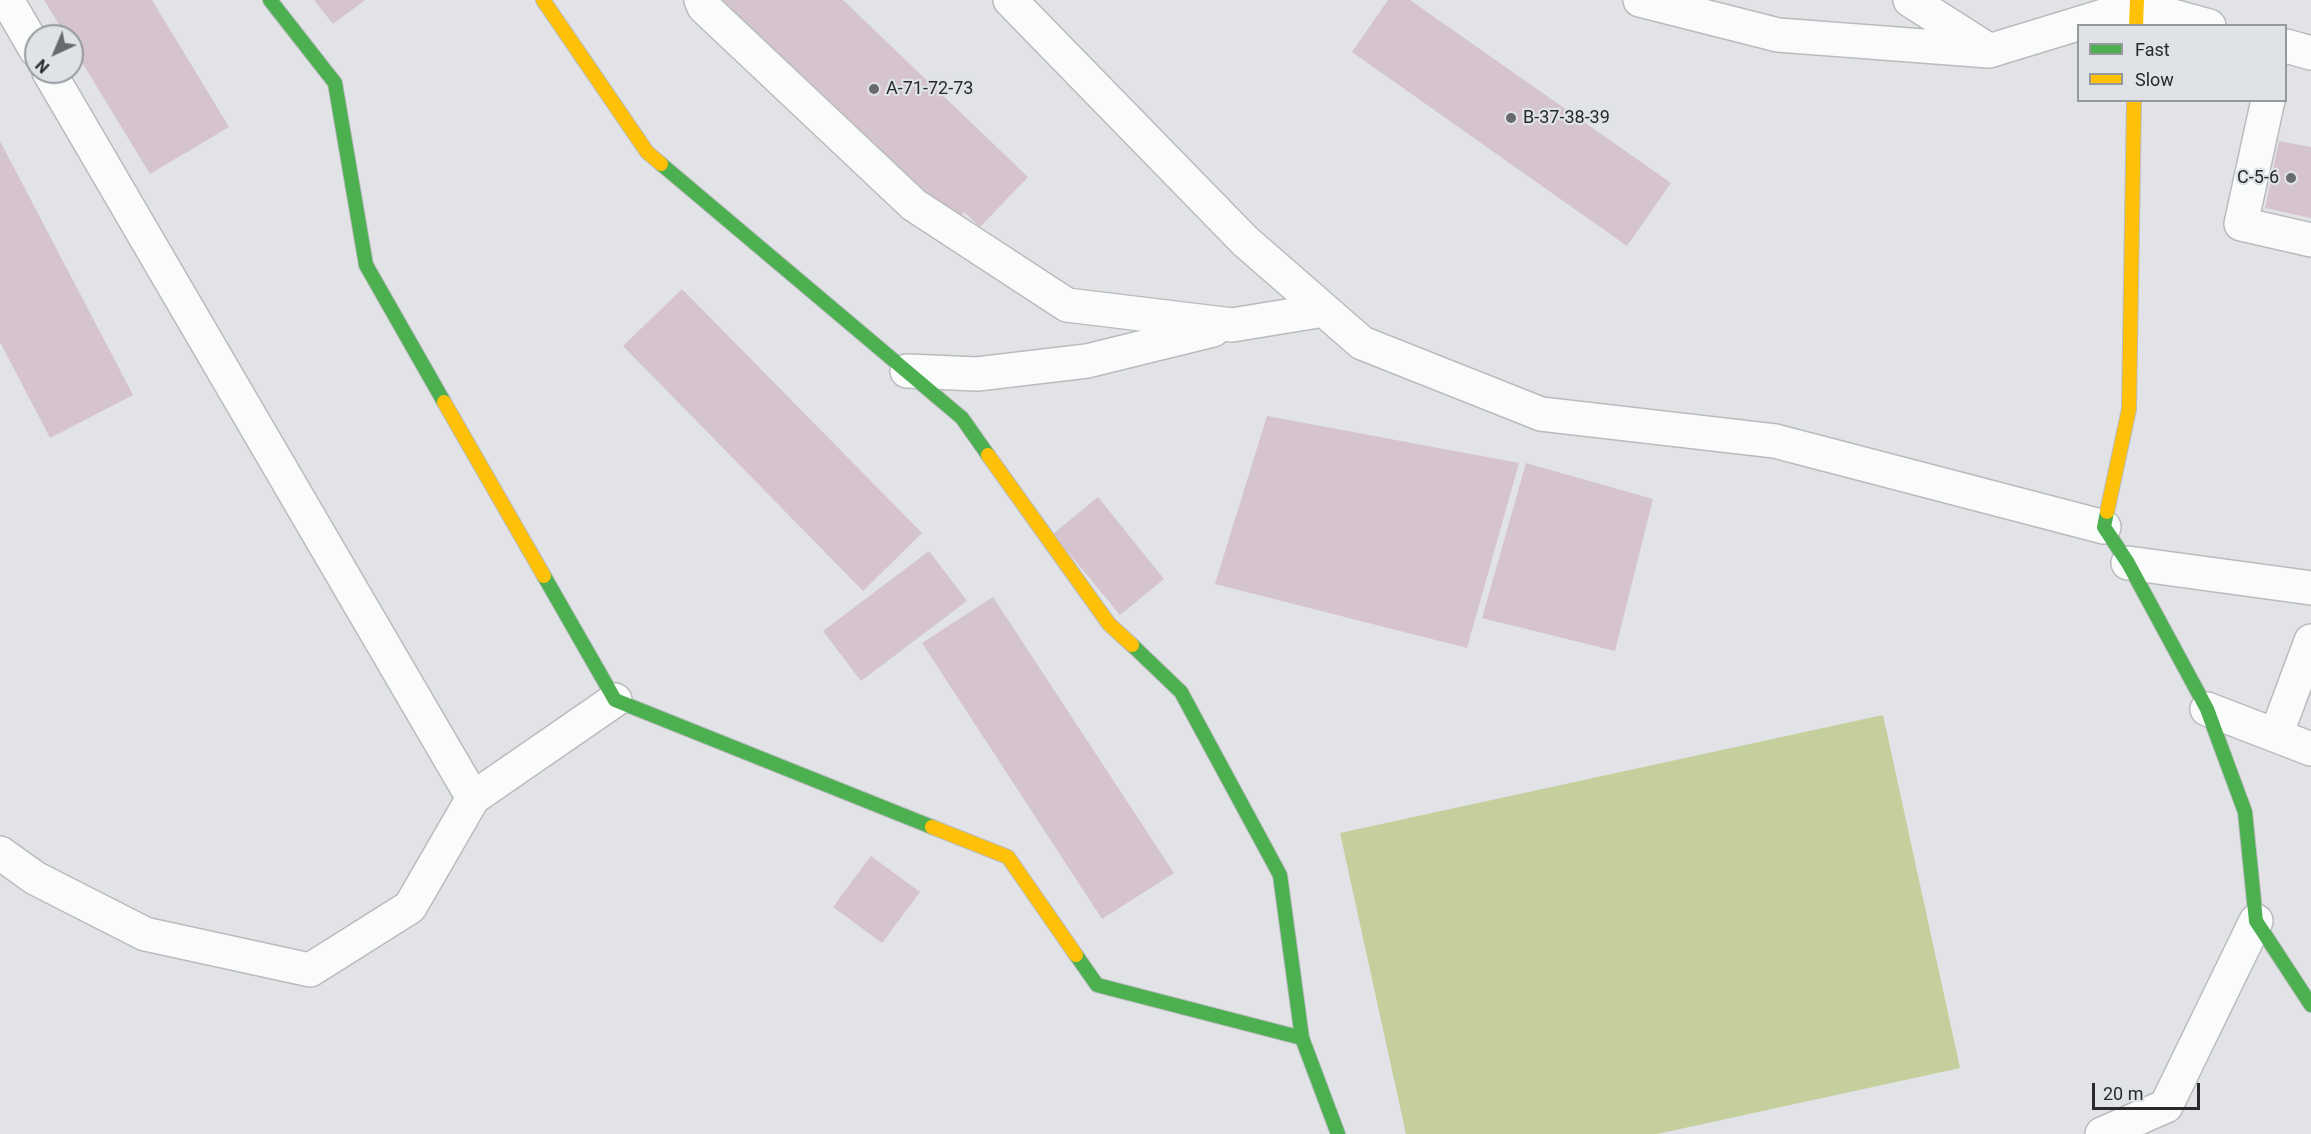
<!DOCTYPE html>
<html>
<head>
<meta charset="utf-8">
<style>
  body { margin:0 }
  #map { position:relative; width:2311px; height:1134px; overflow:hidden; background:#e1e3e6; font-family:Roboto,sans-serif }
  canvas { display:block }
  .legend { position:absolute; left:2077px; top:24px; width:210px; height:78px; box-sizing:border-box; background:#dfe3e8; border:2px solid #96999c; margin:0; padding:8px 10px; list-style:none; font-size:18px; color:#28292b }
  .legend li { display:flex; align-items:center; gap:12px; height:30px }
  .legend b { width:30px; border:2px solid #96999c }
  .north { position:absolute; left:24px; top:24px; width:60px; height:60px; box-sizing:border-box; background:#dfe3e8; border:2px solid #96999c; border-radius:50%; rotate:224deg; font-size:16px; font-weight:700; line-height:24px; text-align:center; color:#28292b }
  .north::after { content:''; display:block; margin:auto; width:21px; height:27px; background:#696a6c; clip-path:polygon(50% 0,100% 100%,50% 72%,0 100%) }
  .scale { position:absolute; left:2092px; top:1083px; width:108px; height:27px; box-sizing:border-box; border:3px solid #28292b; border-top:0; padding-left:8px; font-size:18px; line-height:21px; white-space:nowrap; color:#28292b; -webkit-text-stroke:4px #dfe3e8; paint-order:stroke }
</style>
</head>
<body>
<div id="map">
<canvas width="2311" height="1134"></canvas>
<ul class="legend">
<li><b style="height:8px;background:#4caf50"></b>Fast</li>
<li><b style="height:8px;background:#ffc107"></b>Slow</li>
</ul>
<div class="north">N</div>
<div class="scale">20 m</div>
</div>
<script>
const ctx = document.querySelector('canvas').getContext('2d');
ctx.lineJoin = 'round';
function paint(path, color) { ctx.fillStyle = color; ctx.fill(path, 'evenodd'); }
function strokePath(path, color, width, dash) { ctx.strokeStyle = color; ctx.lineWidth = width; ctx.lineCap = dash ? 'butt' : 'round'; ctx.setLineDash(dash || []); ctx.stroke(path); }
function label(font, color, halo, rows, align = 'center') {
  ctx.font = font + ' Roboto,sans-serif'; ctx.lineWidth = 4.5; ctx.setLineDash([]); ctx.textBaseline = 'middle'; ctx.strokeStyle = halo; ctx.fillStyle = color; for (const [text, x, y, turn = 0] of rows) {
    ctx.save(); ctx.translate(x, y); ctx.rotate((+turn || 0) * Math.PI / 180); ctx.textAlign = isNaN(turn) ? turn : align; if (halo) ctx.strokeText(text, 0, 0); ctx.fillText(text, 0, 0); ctx.restore();
  }
}
paint(new Path2D(`
  M1883,715L1960,1068L1657,1134H1406L1340,833Z`), '#c4cf9d');
paint(new Path2D(`
  M44,0H152L229,127L150,174L72,46V36H66Z
  M314,0H365L333,24Z
  M719,0H843L1028,177L980,227L964,212L953,224Z
  M1388,0H1410L1671,183L1627,246L1352,52Z
  M0,141L133,395L50,438L0,342Z
  M2279,141L2311,147V218L2265,208Z
  M682,289L922,533L863,591L623,346Z
  M1267,416L1519,463L1467,648L1215,584Z
  M1526,463L1653,499L1615,651L1482,618Z
  M1098,497L1164,579L1120,615L1053,534Z
  M929,551L967,601L861,681L823,631Z
  M993,597L1174,873L1102,919L922,643Z
  M871,856L920,892L882,943L833,907Z`), '#d5c4cd');
const street = new Path2D(`
  M7,0L36,50
  M701,0L704,7L914,205L1067,305L1232,325L1324,310
  M1010,0L1245,241L1362,343L1541,414L1775,441L2104,527
  M1640,0L1778,35L1989,51L2136,6L2209,26
  M1910,0L1985,48
  M2286,46L2311,53
  M49,72L473,798
  M2268,100L2241,224L2311,240
  M907,371L977,374L1087,361L1213,330
  M2128,563L2311,588
  M2207,709L2311,749
  M2276,735L2311,641
  M0,853L35,878L145,934L310,970L410,907L473,798L615,700
  M2102,1134L2166,1106L2256,921`);
const fast = new Path2D(`
  M270,0L335,83L366,265L444,402
  M661,164L962,418L988,455
  M2107,512L2104,527L2128,563L2207,709L2245,812L2256,921L2311,1005
  M544,576L615,700L932,827
  M1132,645L1181,692L1280,875L1302,1038L1338,1134
  M1076,955L1097,985L1302,1038`);
const slow = new Path2D(`
  M543,0L647,152L661,164
  M2136,26L2137,0
  M444,402L544,576
  M988,455L1109,624L1132,645
  M2107,512L2129,409L2134,100
  M932,827L1008,857L1076,955`);
strokePath(street, '#b9bbbd', 36);
strokePath(fast, '#b9bbbd', 16);
strokePath(slow, '#b9bbbd', 16);
strokePath(street, '#fafbfb', 33);
strokePath(fast, '#4caf50', 14);
strokePath(slow, '#ffc107', 14);
for (const [x, y, r, color] of [
  [874,89,6,"#696a6c"],
  [1511,118,6,"#696a6c"],
  [2291,178,6,"#696a6c"]
]) { const dot = new Path2D(); dot.arc(x, y, r, 0, 2 * Math.PI); ctx.fillStyle = color; ctx.fill(dot); strokePath(dot, '#dfe3e8', 2); }
label('18px', '#28292b', '#dfe3e8', [
  ["A-71-72-73",886,89],
  ["B-37-38-39",1523,118],
  ["C-5-6",2279,178,"right"]
], 'left');
</script>
</body>
</html>
